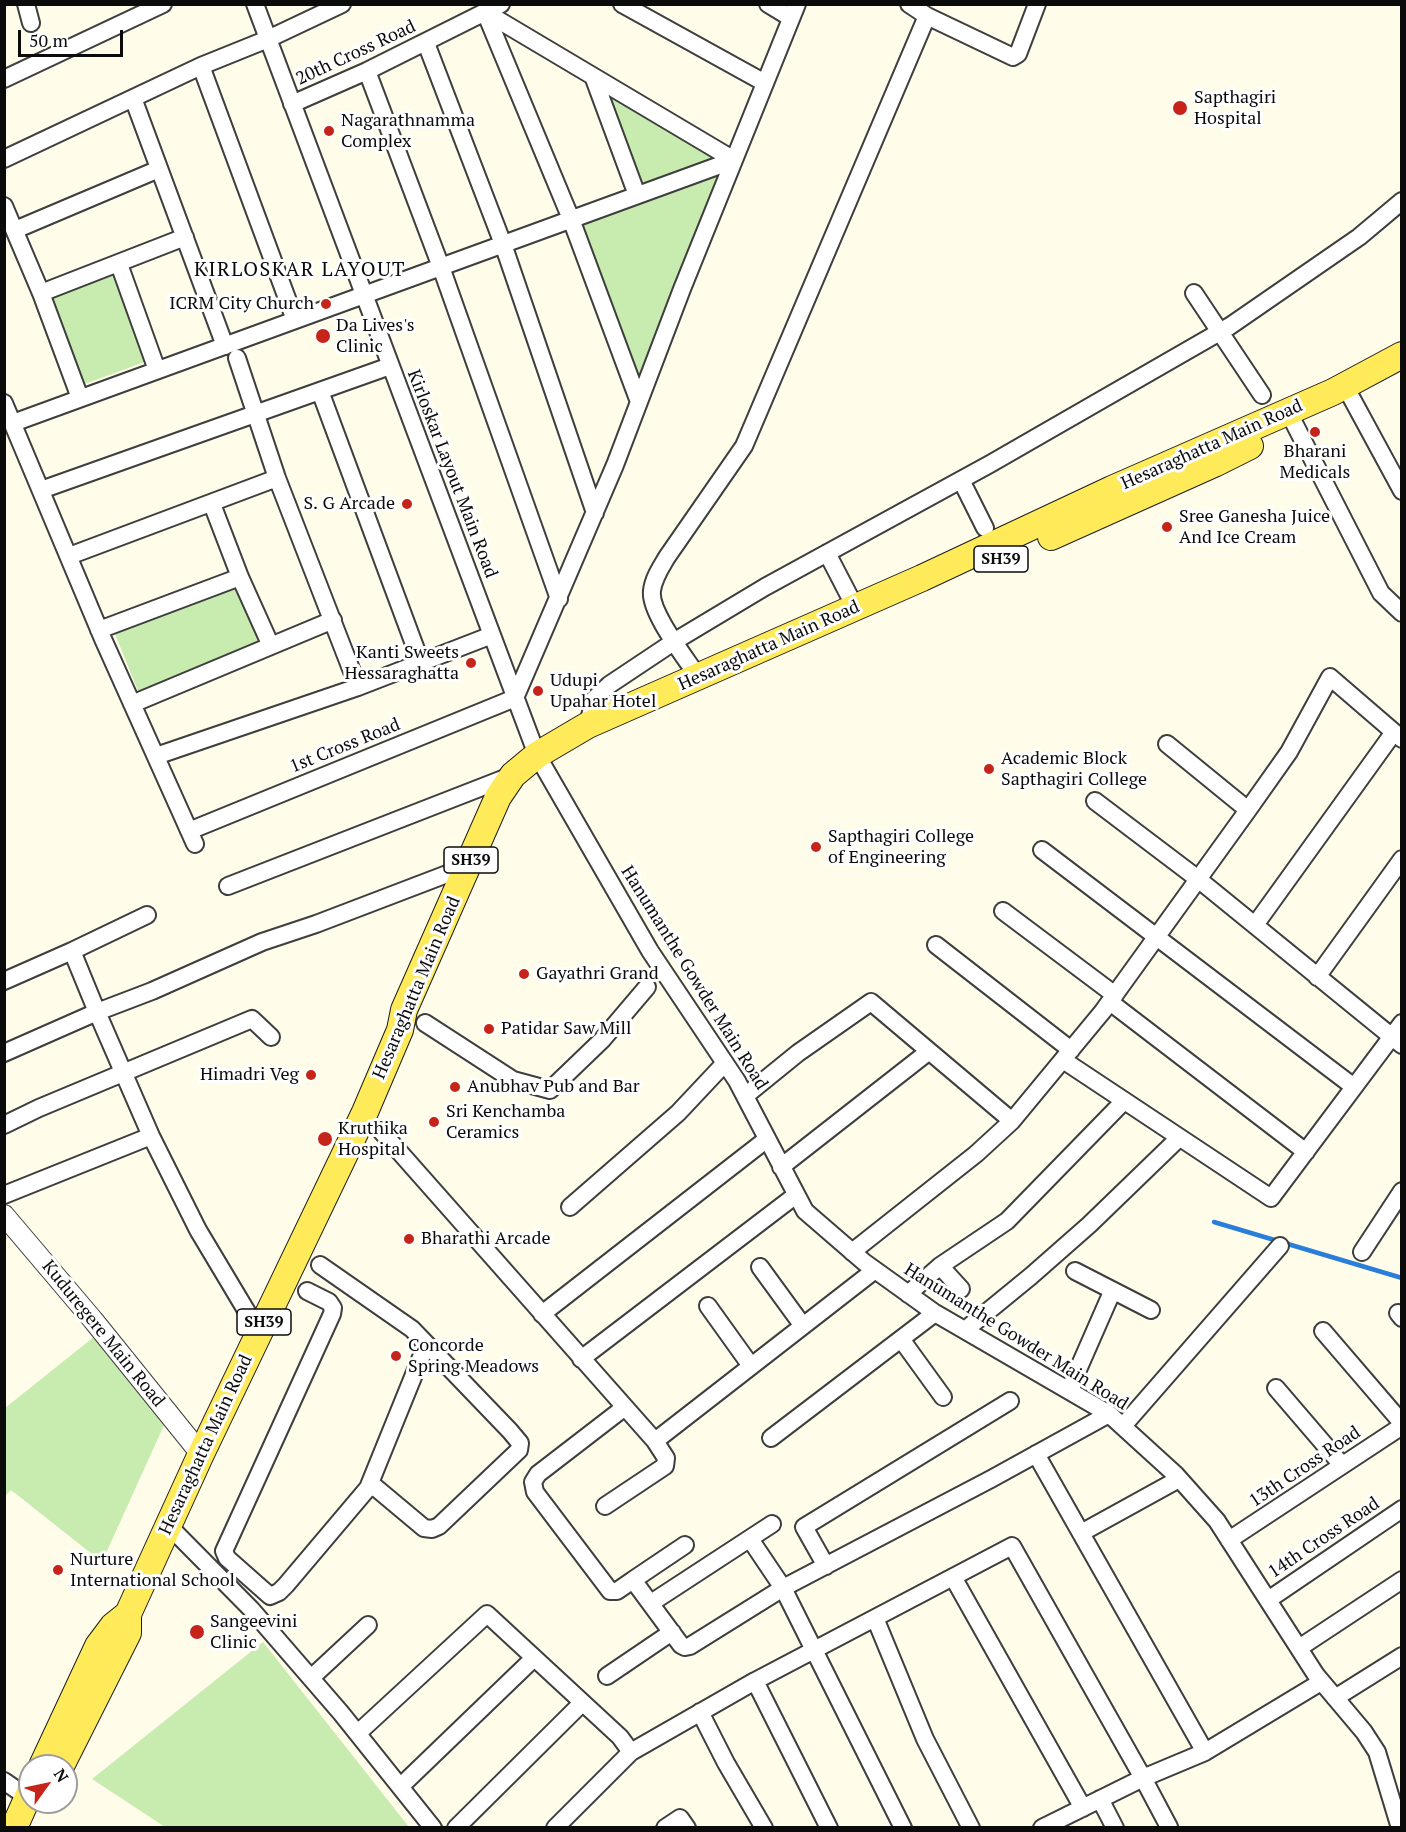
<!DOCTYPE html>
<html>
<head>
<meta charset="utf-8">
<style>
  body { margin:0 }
  #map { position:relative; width:1406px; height:1832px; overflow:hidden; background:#fffde9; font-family:"PT Serif",serif }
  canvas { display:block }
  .frame { position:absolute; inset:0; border:6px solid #0b0b0b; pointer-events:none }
  .north { position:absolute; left:18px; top:1754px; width:60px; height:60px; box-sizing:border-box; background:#fff; border:2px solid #9d9d9d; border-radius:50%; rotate:57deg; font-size:16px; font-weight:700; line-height:24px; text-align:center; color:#0b0b0b }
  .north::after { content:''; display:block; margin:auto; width:21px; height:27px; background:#c62418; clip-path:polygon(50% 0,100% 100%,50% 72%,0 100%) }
  .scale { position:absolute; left:18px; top:30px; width:105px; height:27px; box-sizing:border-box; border:3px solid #0b0b0b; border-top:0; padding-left:8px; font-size:18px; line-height:21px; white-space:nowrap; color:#0b0b0b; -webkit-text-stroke:4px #fff; paint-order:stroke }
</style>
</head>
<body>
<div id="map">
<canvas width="1406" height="1832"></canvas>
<div class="frame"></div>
<div class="north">N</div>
<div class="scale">50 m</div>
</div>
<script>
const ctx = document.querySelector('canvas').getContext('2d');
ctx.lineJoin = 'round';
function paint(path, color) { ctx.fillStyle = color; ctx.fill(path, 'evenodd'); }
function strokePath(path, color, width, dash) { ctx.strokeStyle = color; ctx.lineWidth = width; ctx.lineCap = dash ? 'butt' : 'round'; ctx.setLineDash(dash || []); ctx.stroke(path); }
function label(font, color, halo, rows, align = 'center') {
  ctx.font = font + ' "PT Serif",serif'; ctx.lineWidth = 6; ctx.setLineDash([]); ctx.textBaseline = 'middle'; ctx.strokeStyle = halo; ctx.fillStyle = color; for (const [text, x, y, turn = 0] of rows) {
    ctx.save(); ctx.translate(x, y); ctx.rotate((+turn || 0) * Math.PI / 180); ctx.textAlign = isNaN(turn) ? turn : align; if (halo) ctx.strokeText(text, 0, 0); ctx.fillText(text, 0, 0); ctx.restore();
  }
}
paint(new Path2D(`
  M603,88L717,157L641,185Z
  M722,172L637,383L580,221Z
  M115,269L150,360L82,385L48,295Z
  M236,585L259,641L138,691L115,634Z
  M95,1336L165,1423L102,1562L11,1490L5,1496V1408Z
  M263,1642L409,1827H165L92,1779Z`), '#c8ecb0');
strokePath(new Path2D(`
  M1214,1222L1402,1278`), '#297ed9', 4.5);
const minor = new Path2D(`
  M26,4L31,23
  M255,4L537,755L650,951L737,1081L805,1211L864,1262L935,1313L1109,1414L1176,1475L1217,1521L1316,1675L1364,1732L1377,1752L1400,1828
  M622,4L765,83
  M768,4L791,18
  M909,4L927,16L1013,57L1018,54L1037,4
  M485,12L571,219L639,402
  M485,12L734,160
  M426,43L503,244L595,513
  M201,66L295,320
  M367,71L441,267L559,599
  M593,76L637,195
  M4,79L163,4
  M133,98L225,346
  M292,104L367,71L501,4
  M4,159L201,66L268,39L342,4
  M4,206L41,293L80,398
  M15,230L159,169
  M119,264L157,370
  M41,293L185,237
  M1194,293L1262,395
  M237,358L277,478L358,687
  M320,391L421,663
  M1351,397L1402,491
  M4,403L103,639L195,844
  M13,423L734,160
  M1294,423L1381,593L1402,613
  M961,480L985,528
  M41,490L390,366
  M212,504L240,577L271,646
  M827,553L855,607
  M69,556L277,478
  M99,630L240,577
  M698,677C686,658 649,612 652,591C653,579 661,567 667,557L744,446L927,16
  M132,704L333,620
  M588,725L594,699L609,685L675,641L765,587L990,464L1230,326L1359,237L1402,201
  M1167,744L1248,810
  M156,756L358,687L492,635
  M1095,801L1198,879L1402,1045
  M189,831L515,698L615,465L682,289L797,4
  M1042,850L1354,1087
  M228,886L513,775
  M1003,911L1115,995
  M1255,925L1394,732
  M936,945L1071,1050
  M72,951L147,915
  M1317,977L1402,859
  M4,981L72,951L97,1012L4,1053
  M1110,1002L1306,1152
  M425,1023L513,1080L550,1090L602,1040L647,987
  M1063,1060L1271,1198L1402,1023
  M745,1096L798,1053L871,1002L1012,1121
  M4,1125L39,1108L252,1019L271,1037
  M381,1131L655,1441L666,1458L665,1466L605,1506
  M781,1167L928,1052
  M4,1195L151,1136
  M570,1207L678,1113L725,1063
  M852,1252L976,1154L1012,1121L1103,1011L1248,810L1289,752L1330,677L1402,739
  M1362,1252L1402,1191
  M940,1266L961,1289
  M760,1267L803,1326
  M1075,1271L1151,1310
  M307,1291L329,1302L333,1308L332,1314L224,1551L227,1558L270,1596L279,1592L286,1585L368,1488L375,1487L424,1528L432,1529L439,1526L519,1450L520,1443L510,1431L412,1329L320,1265
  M908,1294L940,1266L1007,1221L1124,1101
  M708,1306L751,1366
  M1398,1313L1402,1318
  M542,1314L767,1139
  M965,1330L1031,1276L1089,1225L1179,1138
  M1323,1331L1402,1423
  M259,1332L198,1230L151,1136L97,1012L152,991L262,942L316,924L468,866
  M901,1339L943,1397
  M581,1359L796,1195
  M1276,1388L1342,1465
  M1071,1392L1073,1381L1112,1292
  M625,1407L538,1474L533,1482L535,1492L610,1591H617L633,1580L681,1645L685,1647L690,1646L783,1588L750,1539
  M1123,1426L1280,1246
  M771,1438L935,1313
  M655,1441L875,1270
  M1036,1454L1205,1752L1143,1778L1169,1827
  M368,1488L426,1345
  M168,1525L251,1609L341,1713L433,1828
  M1081,1533L1179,1479
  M1229,1540L1402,1426
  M826,1566L804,1527L1010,1401
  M953,1577L1083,1808
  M633,1580L685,1545
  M1268,1600L1402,1509
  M651,1603L772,1524
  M875,1618L925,1739L971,1828
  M1299,1648L1402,1580
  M607,1676L672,1632
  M311,1678L368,1625
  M755,1681L1012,1546L1143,1778L1042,1828
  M1335,1698L1402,1656
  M700,1712L726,1763L764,1828
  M358,1733L487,1614L620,1737L631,1752
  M1205,1752L1321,1682
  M4,1781L30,1799
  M401,1786L534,1658
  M1100,1799L1115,1828
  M456,1828L582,1703
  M555,1828L631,1752L755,1681L829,1828
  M665,1828L680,1818L687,1828
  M903,1828L783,1588L991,1479L1109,1414`);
const tertiary = new Path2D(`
  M4,1215L93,1320L201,1454`);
const primary = new Path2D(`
  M1051,537L1214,464L1250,446
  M42,1766L98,1646L113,1626L128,1614
  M61,1766L128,1633V1614L201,1454L365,1112L400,1030L404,1010L498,797L513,775L537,755L588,725L922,578L1112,489L1333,392L1402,355
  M14,1828L30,1792`);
strokePath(minor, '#3e3e3e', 20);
strokePath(tertiary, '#3e3e3e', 22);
strokePath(primary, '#1c1c1c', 28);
strokePath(minor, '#fff', 16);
strokePath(tertiary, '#fff', 20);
strokePath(primary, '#ffea59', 26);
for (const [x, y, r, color] of [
  [1180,108,8,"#c62418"],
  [329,131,6,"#c62418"],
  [326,304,6,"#c62418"],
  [323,336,8,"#c62418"],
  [1315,432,6,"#c62418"],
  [407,504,6,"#c62418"],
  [1167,527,6,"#c62418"],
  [471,663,6,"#c62418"],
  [538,691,6,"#c62418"],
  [989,769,6,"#c62418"],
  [816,847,6,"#c62418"],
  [524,974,6,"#c62418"],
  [489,1029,6,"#c62418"],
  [311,1075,6,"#c62418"],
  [455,1087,6,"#c62418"],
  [434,1122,6,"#c62418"],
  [325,1139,8,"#c62418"],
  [409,1239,6,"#c62418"],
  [396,1356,6,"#c62418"],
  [58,1570,6,"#c62418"],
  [197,1632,8,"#c62418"]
]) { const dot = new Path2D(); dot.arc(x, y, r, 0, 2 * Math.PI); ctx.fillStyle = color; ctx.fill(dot); strokePath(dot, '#fff', 2); }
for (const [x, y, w] of [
  [1001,559,54],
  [471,860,54],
  [264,1322,54]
]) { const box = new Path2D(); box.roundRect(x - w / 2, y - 13, w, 26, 4.5); ctx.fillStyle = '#fff'; ctx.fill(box); strokePath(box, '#0b0b0b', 1.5); }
label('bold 16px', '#0b0b0b', null, [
  ["SH39",1001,559],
  ["SH39",471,860],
  ["SH39",264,1322]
]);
label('18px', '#0b0b0b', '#fff', [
  ["20th Cross Road",356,53,-25],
  ["Hesaraghatta Main Road",1212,445,-24],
  ["Kirloskar Layout Main Road",452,474,69],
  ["Hesaraghatta Main Road",769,646,-24],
  ["1st Cross Road",345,746,-22],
  ["Hanumanthe Gowder Main Road",694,978,58],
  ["Hesaraghatta Main Road",417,988,-67],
  ["Kuduregere Main Road",103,1334,51],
  ["Hanumanthe Gowder Main Road",1016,1337,32],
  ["Hesaraghatta Main Road",206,1445,-65],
  ["13th Cross Road",1305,1467,-34],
  ["14th Cross Road",1324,1538,-34]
]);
label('18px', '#0b0b0b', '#fff', [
  ["Sapthagiri",1194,98],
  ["Hospital",1194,119],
  ["Nagarathnamma",341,121],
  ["Complex",341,142],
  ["ICRM City Church",314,304,"right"],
  ["Da Lives's",336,326],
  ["Clinic",336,347],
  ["Bharani",1315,452,"center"],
  ["Medicals",1315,473,"center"],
  ["S. G Arcade",395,504,"right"],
  ["Sree Ganesha Juice",1179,517],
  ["And Ice Cream",1179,538],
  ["Kanti Sweets",459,653,"right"],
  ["Hessaraghatta",459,674,"right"],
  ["Udupi",550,681],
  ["Upahar Hotel",550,702],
  ["Academic Block",1001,759],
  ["Sapthagiri College",1001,780],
  ["Sapthagiri College",828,837],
  ["of Engineering",828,858],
  ["Gayathri Grand",536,974],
  ["Patidar Saw Mill",501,1029],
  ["Himadri Veg",299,1075,"right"],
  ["Anubhav Pub and Bar",467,1087],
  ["Sri Kenchamba",446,1112],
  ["Ceramics",446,1133],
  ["Kruthika",338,1129],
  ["Hospital",338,1150],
  ["Bharathi Arcade",421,1239],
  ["Concorde",408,1346],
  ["Spring Meadows",408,1367],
  ["Nurture",70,1560],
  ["International School",70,1581],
  ["Sangeevini",210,1622],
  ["Clinic",210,1643]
], 'left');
ctx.letterSpacing = '1.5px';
label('20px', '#0b0b0b', '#fff', [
  ["KIRLOSKAR LAYOUT",300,270]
]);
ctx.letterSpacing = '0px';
</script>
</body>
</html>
